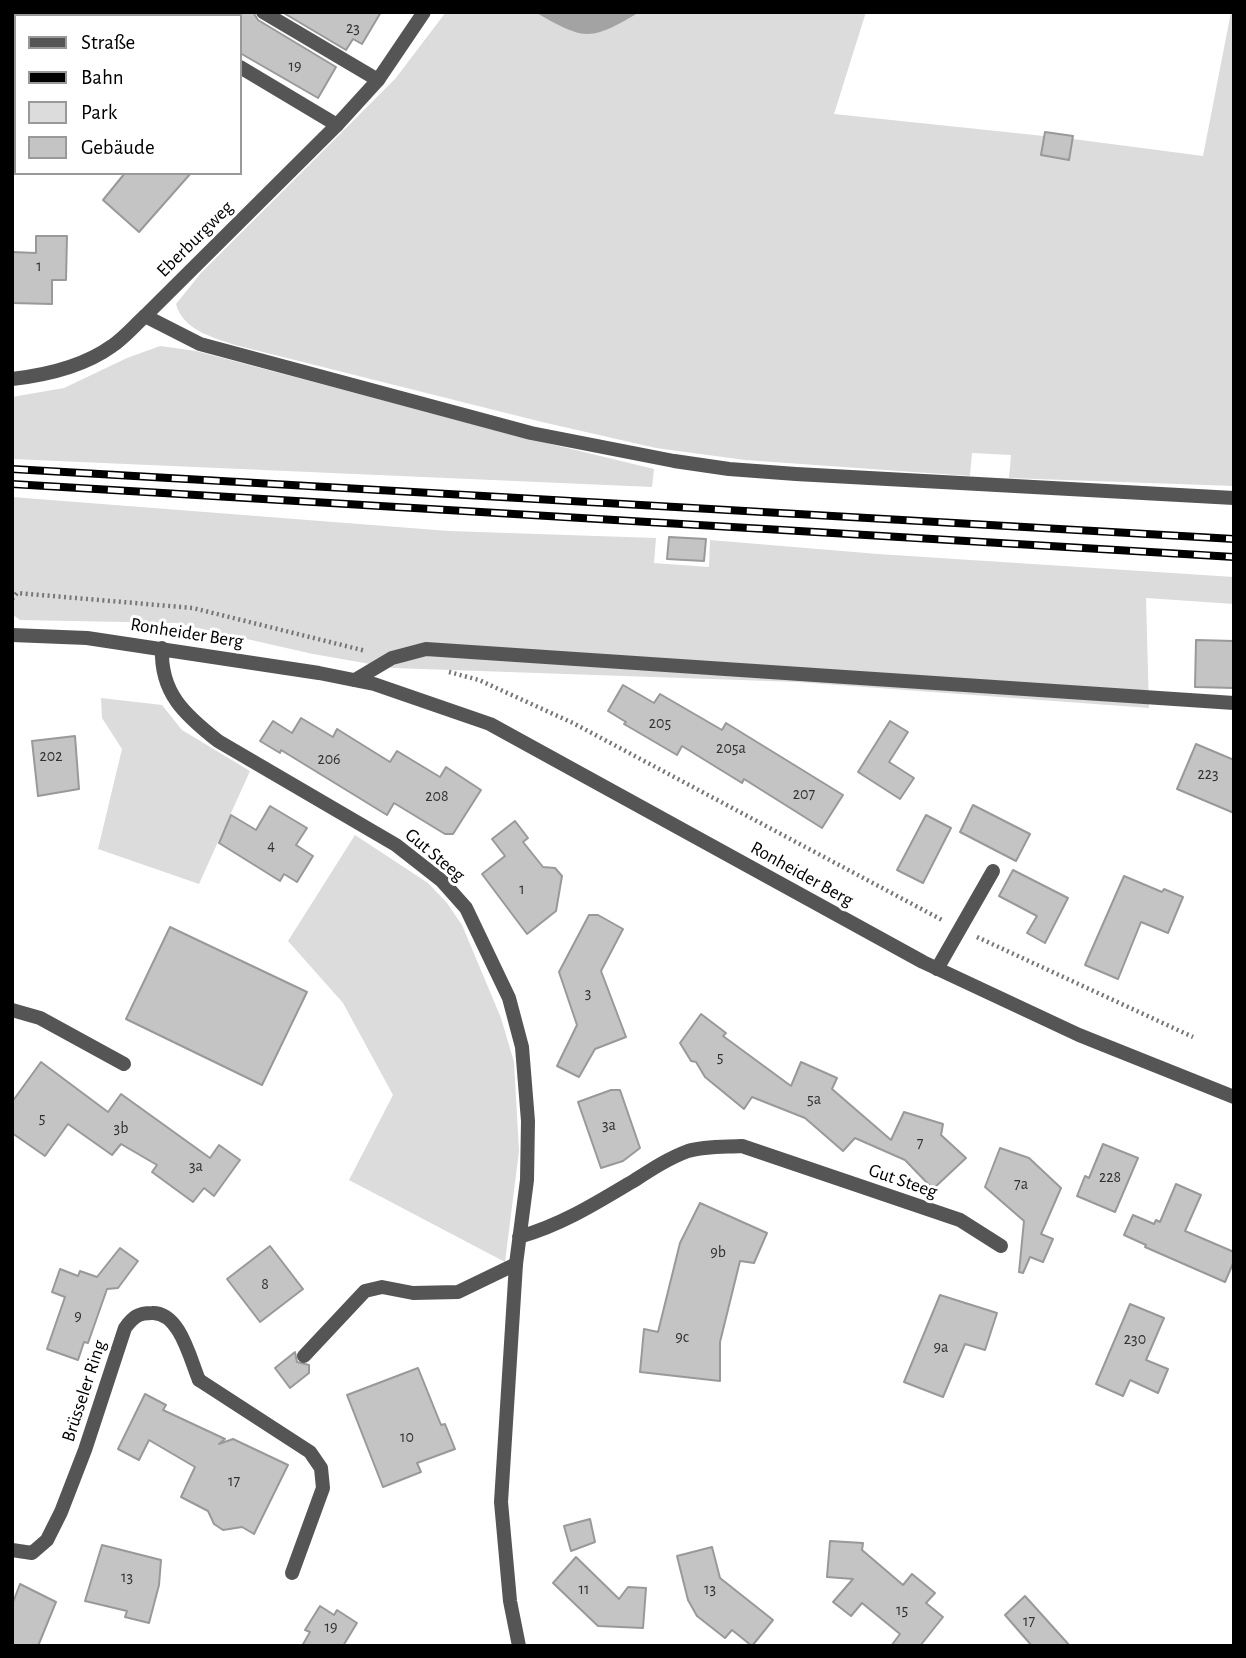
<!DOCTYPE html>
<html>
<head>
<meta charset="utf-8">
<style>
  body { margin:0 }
  #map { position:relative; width:1246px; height:1658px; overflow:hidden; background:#fff; font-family:"Alegreya Sans",sans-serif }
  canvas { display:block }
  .frame { position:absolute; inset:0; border:14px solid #000; pointer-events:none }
  .legend { position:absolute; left:14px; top:14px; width:228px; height:161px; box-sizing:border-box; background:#fff; border:2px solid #999; margin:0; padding:9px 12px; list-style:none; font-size:21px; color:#000 }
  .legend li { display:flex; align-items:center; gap:14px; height:35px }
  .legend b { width:35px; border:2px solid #999 }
</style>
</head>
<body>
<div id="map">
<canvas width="1246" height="1658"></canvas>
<div class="frame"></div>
<ul class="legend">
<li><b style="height:9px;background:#555"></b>Straße</li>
<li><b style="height:9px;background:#000"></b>Bahn</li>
<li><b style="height:19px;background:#dcdcdc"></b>Park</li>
<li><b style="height:19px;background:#c4c4c4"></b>Gebäude</li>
</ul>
</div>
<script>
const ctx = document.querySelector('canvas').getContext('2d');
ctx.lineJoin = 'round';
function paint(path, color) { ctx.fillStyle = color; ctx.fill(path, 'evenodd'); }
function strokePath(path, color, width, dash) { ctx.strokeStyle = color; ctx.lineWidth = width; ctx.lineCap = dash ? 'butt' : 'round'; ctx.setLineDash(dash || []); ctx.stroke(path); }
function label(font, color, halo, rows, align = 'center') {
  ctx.font = font + ' "Alegreya Sans",sans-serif'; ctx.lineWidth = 6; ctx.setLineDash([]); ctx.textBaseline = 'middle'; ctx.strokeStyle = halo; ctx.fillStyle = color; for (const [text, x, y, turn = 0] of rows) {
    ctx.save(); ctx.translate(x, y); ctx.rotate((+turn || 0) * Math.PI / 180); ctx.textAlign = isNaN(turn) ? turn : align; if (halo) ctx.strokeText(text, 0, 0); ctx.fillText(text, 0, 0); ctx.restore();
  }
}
paint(new Path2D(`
  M446,12H535L560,25L608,28L640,12H866L834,114L1044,136V132L1073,136V139L1203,156L1231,12H1234V486L1009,478L1011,455L972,453L970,476L745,460L656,448L542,422L235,345C212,337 183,330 176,304L201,273L395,79Z
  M160,346L196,351L522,437L654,469L652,487L12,459V397L64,388L127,358Z
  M12,497L449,531L656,538L654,563L709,567L710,540L878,554L1234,577V604L1146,598L1149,708L797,682L393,668L313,654L176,623L20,620L12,614Z
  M101,698L162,705L182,730L250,771L199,884L98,849L122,749L102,718Z
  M355,835L428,883L447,903L462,925L501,1018L514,1062L519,1151L505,1262L349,1180L393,1095L343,1003L288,941Z`), '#dcdcdc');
paint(new Path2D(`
  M535,12H640C625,20 605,34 587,34C572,34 549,20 535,12Z`), '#a3a3a3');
const building = new Path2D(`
  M240,12H253L258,20L336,67L318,98L240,53Z
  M282,12H381L362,44L353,39L346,50Z
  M1045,132L1073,136L1069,160L1041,155Z
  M125,173H191L139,232L103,200Z
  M36,236H67L66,280H52V304L12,303V252L36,253Z
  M669,537L706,539L704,561L667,559Z
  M1196,640L1234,641V688L1195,687Z
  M623,685L654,703L660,694L722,730L726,723L843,795L822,828L744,779L742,783L682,746L677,755L624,724L626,722L608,711Z
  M301,718L333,737L337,729L390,762L397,751L440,777L446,767L481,790L453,834H445L394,803L387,815L281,750L280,753L260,741L273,721L292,733Z
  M890,721L908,732L889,762L914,778L900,799L858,772Z
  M75,736L79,789L38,796L32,741Z
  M1196,744L1234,760V813L1177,789Z
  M973,805L1030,834L1016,861L960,832Z
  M270,806L307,828L296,845L313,856L297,882L284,874L280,881L219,843L231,815L256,830Z
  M926,815L951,828L923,883L897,870Z
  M515,821L528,838L523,842L543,867L555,868L562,876L556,911L527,934L482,874L505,856L492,839Z
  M1013,870L1068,898L1045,943L1027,933L1037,916L999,896Z
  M1124,876L1162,892L1164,889L1183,897L1168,933L1141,922L1118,979L1085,965Z
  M589,915H598L623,929L601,971L626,1037L595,1049L579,1077L557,1066L577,1025L559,972Z
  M170,927L307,992L262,1085L126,1019Z
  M701,1014L726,1033L723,1036L791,1086L801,1062L837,1078L832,1089L891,1140L904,1112L943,1124L941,1135L966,1158L933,1189L905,1160L855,1138L843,1151L805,1118L752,1097L744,1109L705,1077L696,1062L691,1061L680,1043Z
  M41,1062L108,1112L121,1094L210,1158L219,1145L240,1160L214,1196L204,1188L193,1202L152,1172L157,1165L121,1144L112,1155L68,1124L45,1156L12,1133V1102Z
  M611,1090H620L640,1148L623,1161L601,1168L578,1102Z
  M1103,1144L1138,1158L1115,1212L1077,1196L1085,1176L1089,1178Z
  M1000,1148L1029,1158L1061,1188L1041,1234L1053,1239L1043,1262L1030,1257L1023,1273L1019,1272L1024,1221L985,1187Z
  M1176,1184L1201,1195L1185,1231L1234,1252V1261L1225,1282L1145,1247L1146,1245L1124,1235L1133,1215L1154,1224L1156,1220L1160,1222Z
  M700,1203L767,1233L754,1263L740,1261L720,1342V1381L640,1372L644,1329L658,1332L680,1243Z
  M270,1246L303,1289L260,1322L227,1279Z
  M120,1248L138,1261L118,1288L107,1289L88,1343L84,1342L78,1360L47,1349L65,1297L52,1292L60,1269L78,1276L80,1271L97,1277Z
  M940,1295L997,1313L985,1350L965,1344L943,1397L904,1382Z
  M1130,1304L1164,1318L1146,1360L1168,1369L1158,1393L1130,1380L1123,1396L1096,1384Z
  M295,1352L297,1362L309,1365V1373L290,1388L275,1368Z
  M418,1368L441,1425L445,1424L455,1449L417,1463L421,1472L383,1487L347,1395Z
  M145,1394L166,1405L163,1410L225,1439L219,1444L233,1439L288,1465L254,1534L242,1527L223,1530L214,1524L208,1511L181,1497L195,1467L149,1440L139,1460L118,1449Z
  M590,1519L595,1542L571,1551L564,1526Z
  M830,1541L863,1543L862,1550L903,1585L912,1574L935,1593L926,1603L943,1617L920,1646H891L900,1634L862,1603L851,1616L833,1602L853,1579L827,1577Z
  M102,1545L161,1560L159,1585L149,1623L125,1617L127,1611L85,1601Z
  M712,1547L720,1578L773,1620L752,1646L732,1630L725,1638L697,1616L688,1600L677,1556Z
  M576,1557L619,1599L628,1587L646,1588L643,1628L598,1626L553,1583Z
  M20,1584L56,1602L38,1646H12V1605Z
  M1025,1596L1070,1646H1032L1005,1615Z
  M320,1606L334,1615L337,1610L357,1623L343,1646H302L310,1632L305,1630Z`);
paint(building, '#c4c4c4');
strokePath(building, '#999', 2);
strokePath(new Path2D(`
  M12,599L17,593L193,608L366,651
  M449,672L479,680L573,723L944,921
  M977,937L1193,1037`), '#777', 4.5, [2, 3.5]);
strokePath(new Path2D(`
  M148,12L154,16
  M263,12L378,80
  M240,67L337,125
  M145,316L200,344L531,433L674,461L729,469L796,474L1234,498
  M355,680L392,658L426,649L1234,703
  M937,969L993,871
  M304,1356L365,1291L382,1287L413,1293L458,1292L516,1264
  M199,1380L310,1452L321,1468L323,1488L292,1573`), '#555', 14);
strokePath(new Path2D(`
  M12,379C47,375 83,367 112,346C124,338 134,326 145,316L337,125L378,80L424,12
  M12,635L87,638L319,673L374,684L490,724L923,962L1079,1035L1234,1097
  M162,648C160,693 185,715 218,741L396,845L442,881L466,908L509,998L522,1047L528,1121L527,1180L516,1264L501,1502L510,1601L519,1646
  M12,1010L40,1018L124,1064
  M519,1237C562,1225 598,1202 635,1180C652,1169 669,1158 688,1151C705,1146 724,1147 742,1146L960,1220L1001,1246
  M12,1550L32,1553L47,1540L61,1512L85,1450L125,1328C133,1317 138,1313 152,1313C180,1312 190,1359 199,1380`), '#555', 14);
const rail = new Path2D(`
  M12,469L1234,539
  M12,484L1234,557`);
strokePath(rail, '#000', 8);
strokePath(rail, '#fff', 5, [16]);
label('16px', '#313131', null, [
  ["23",353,28],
  ["19",295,66],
  ["1",39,266],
  ["205",660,723],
  ["205a",731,748],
  ["202",51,756],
  ["206",329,759],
  ["223",1208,774],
  ["207",804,794],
  ["208",437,796],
  ["4",271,845],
  ["1",522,889],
  ["3",588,993],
  ["5",720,1057],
  ["5a",814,1099],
  ["5",42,1118],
  ["3a",609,1125],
  ["3b",121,1128],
  ["7",920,1143],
  ["3a",196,1166],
  ["228",1110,1177],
  ["7a",1021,1184],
  ["9b",718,1252],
  ["8",265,1284],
  ["9",78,1316],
  ["9c",682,1337],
  ["230",1135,1339],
  ["9a",941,1347],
  ["10",407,1437],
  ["17",234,1481],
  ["13",127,1577],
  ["11",584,1589],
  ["13",710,1589],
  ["15",902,1610],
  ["17",1029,1621],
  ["19",331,1627]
]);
label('19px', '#000', '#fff', [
  ["Eberburgweg",195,239,-45],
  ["Ronheider Berg",187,633,9],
  ["Gut Steeg",435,855,40],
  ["Ronheider Berg",802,874,29],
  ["Gut Steeg",903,1181,19],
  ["Brüsseler Ring",84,1391,-72]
]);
</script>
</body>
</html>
